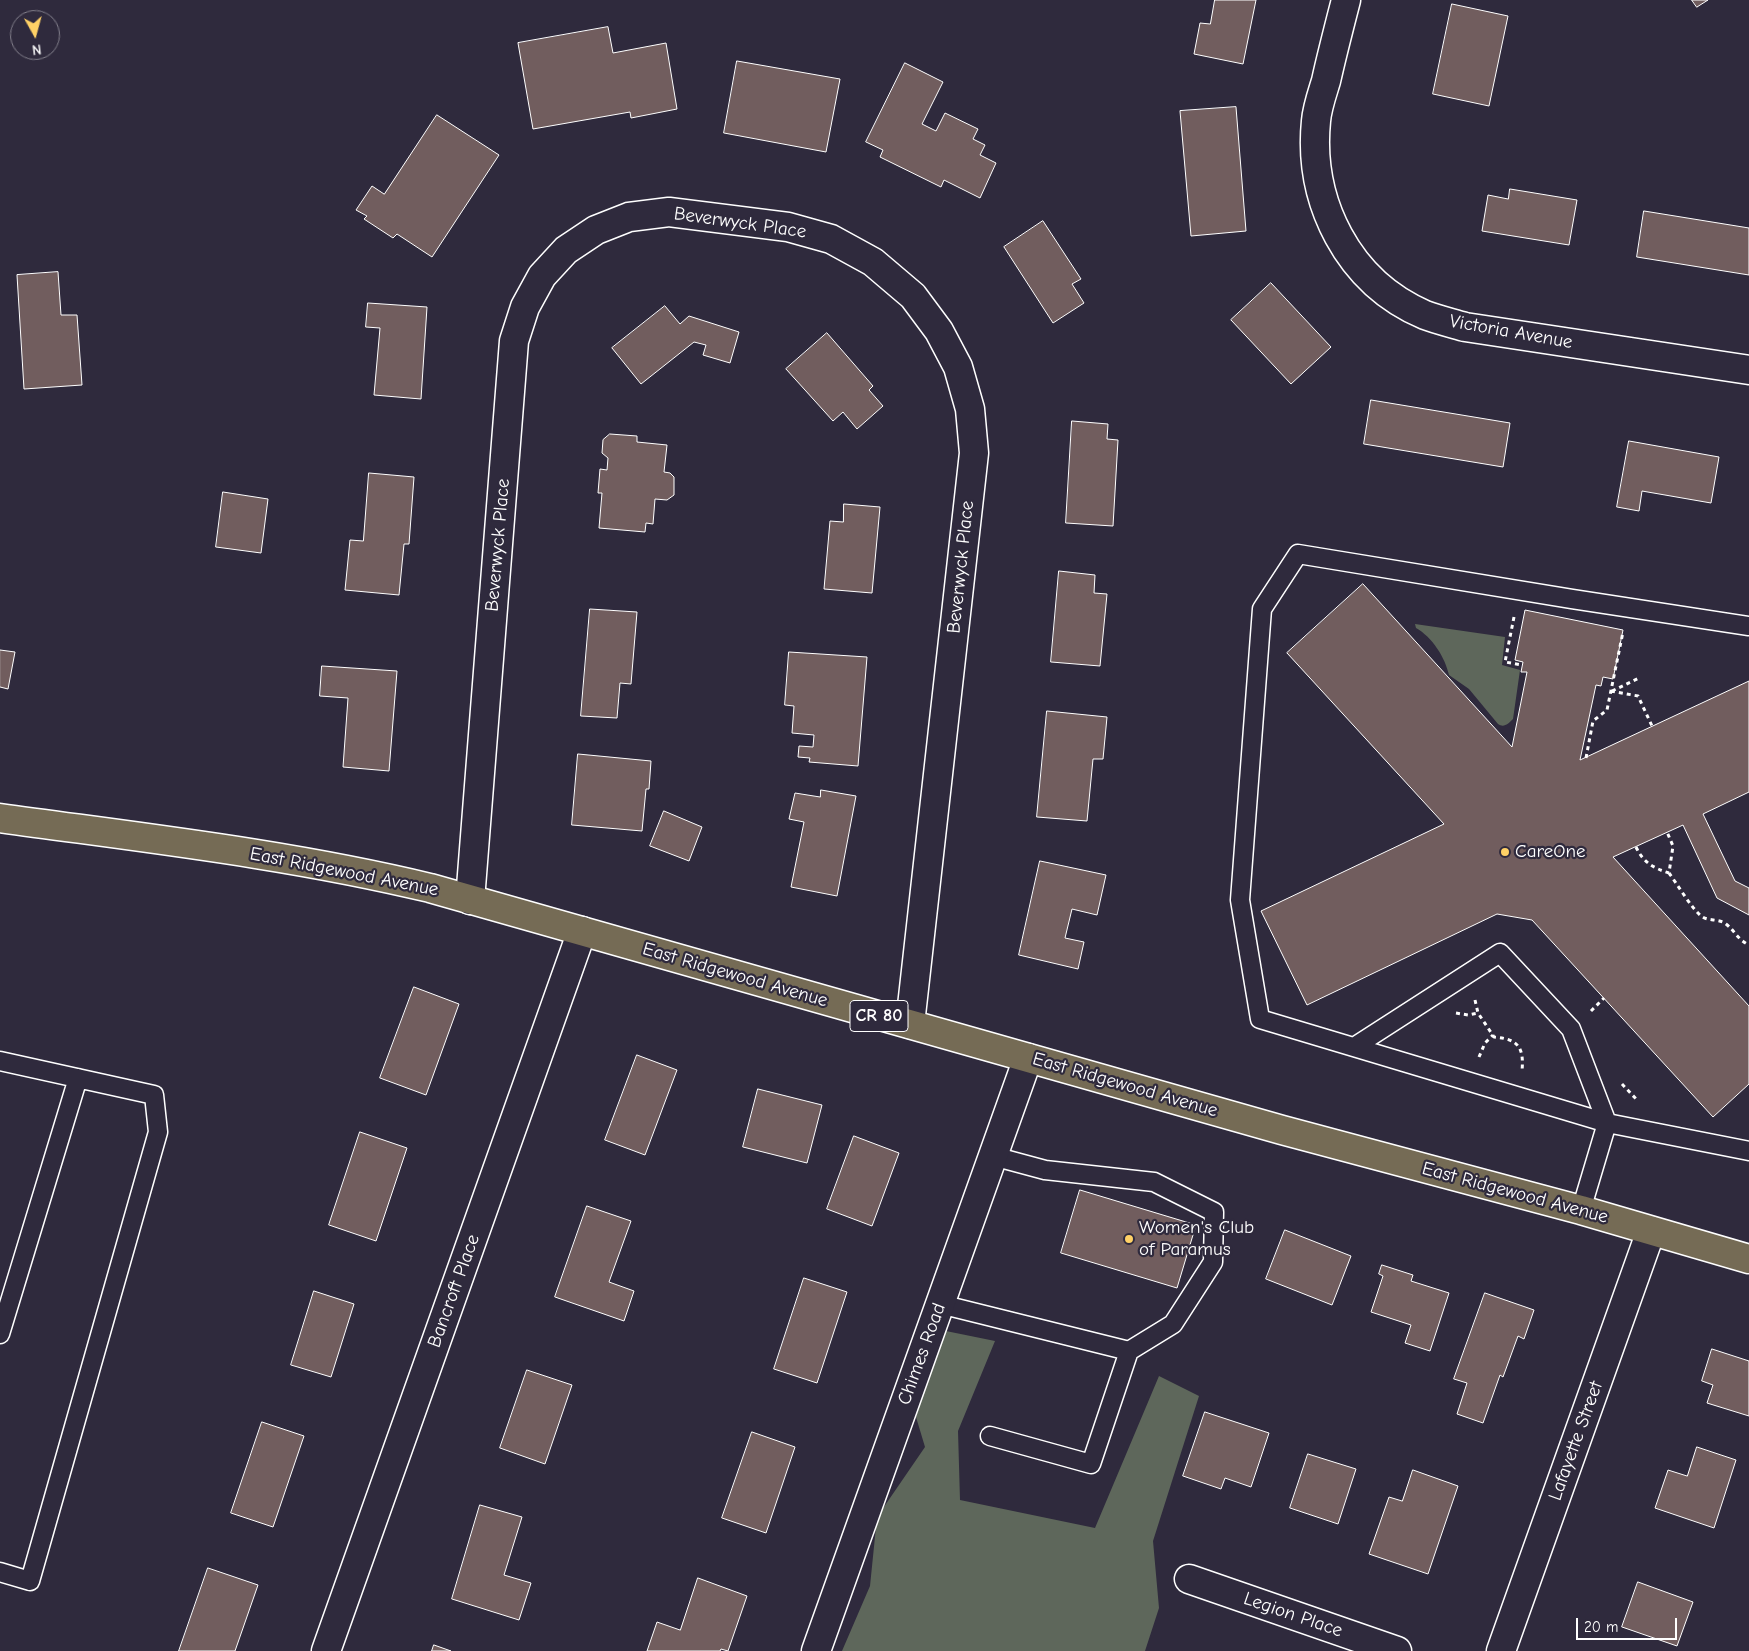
<!DOCTYPE html>
<html>
<head>
<meta charset="utf-8">
<style>
  body { margin:0 }
  #map { position:relative; width:1749px; height:1651px; overflow:hidden; background:#2f2a3d; font-family:"Comic Neue",sans-serif }
  canvas { display:block }
  .north { position:absolute; left:10px; top:10px; width:50px; height:50px; box-sizing:border-box; background:#2f2a3d; border:1px solid #827f8b; border-radius:50%; rotate:173deg; font-size:14px; font-weight:700; line-height:20px; text-align:center; color:#fff }
  .north::after { content:''; display:block; margin:auto; width:18px; height:22px; background:#ffd166; clip-path:polygon(50% 0,100% 100%,50% 72%,0 100%) }
  .scale { position:absolute; left:1576px; top:1618px; width:101px; height:22px; box-sizing:border-box; border:2px solid #fff; border-top:0; padding-left:6px; font-size:15px; line-height:18px; white-space:nowrap; color:#fff; -webkit-text-stroke:4px #2f2a3d; paint-order:stroke }
</style>
</head>
<body>
<div id="map">
<canvas width="1749" height="1651"></canvas>
<div class="north">N</div>
<div class="scale">20 m</div>
</div>
<script>
const ctx = document.querySelector('canvas').getContext('2d');
ctx.lineJoin = 'round';
function paint(path, color) { ctx.fillStyle = color; ctx.fill(path, 'evenodd'); }
function strokePath(path, color, width, dash) { ctx.strokeStyle = color; ctx.lineWidth = width; ctx.lineCap = dash ? 'butt' : 'round'; ctx.setLineDash(dash || []); ctx.stroke(path); }
function label(font, color, halo, rows, align = 'center') {
  ctx.font = font + ' "Comic Neue",sans-serif'; ctx.lineWidth = 4.5; ctx.setLineDash([]); ctx.textBaseline = 'middle'; ctx.strokeStyle = halo; ctx.fillStyle = color; for (const [text, x, y, turn = 0] of rows) {
    ctx.save(); ctx.translate(x, y); ctx.rotate((+turn || 0) * Math.PI / 180); ctx.textAlign = isNaN(turn) ? turn : align; if (halo) ctx.strokeText(text, 0, 0); ctx.fillText(text, 0, 0); ctx.restore();
  }
}
paint(new Path2D(`
  M1415,624L1505,637L1502,665L1520,670L1513,719C1508,724 1504,728 1498,724L1469,689L1449,675C1445,657 1432,637 1416,628Z
  M941,1330L995,1341L958,1431L960,1500L1095,1528L1159,1376L1199,1396L1153,1541L1159,1608L1145,1651H842L870,1586L877,1517L925,1447L916,1417Z`), '#5e675b');
const building = new Path2D(`
  M1215,0H1256L1243,64L1194,54L1200,23L1210,24Z
  M1692,0H1708L1697,7Z
  M1452,4L1508,16L1489,106L1433,94Z
  M608,27L613,53L666,43L677,109L631,118L630,112L533,129L518,43Z
  M737,61L840,79L826,152L724,133Z
  M905,63L943,82L922,124L936,131L945,113L978,129L973,139L985,145L980,155L996,163L980,198L944,180L941,187L880,157L883,150L866,142Z
  M1236,107L1246,231L1191,236L1180,111Z
  M437,115L499,155L432,257L397,234L393,238L364,219L367,216L356,210L372,186L384,194Z
  M1510,189L1577,200L1569,245L1482,231L1488,195L1508,199Z
  M1644,211L1749,228V275L1637,257Z
  M1043,221L1081,279L1072,284L1084,303L1053,323L1004,247Z
  M58,272L61,315H77L82,385L24,389L17,275Z
  M1271,283L1331,347L1291,384L1231,320Z
  M368,303L427,307L421,399L374,395L380,328L366,327Z
  M665,306L680,324L689,316L739,332L730,363L703,355L706,345L694,342L641,384L612,348Z
  M827,333L873,386L869,390L883,406L857,429L843,412L833,421L786,369Z
  M1371,400L1510,423L1503,467L1364,444Z
  M1072,421L1108,424L1107,439L1118,440L1113,526L1066,523Z
  M610,434L637,436V442L667,445L664,472L670,473L674,477V495L667,500L655,499L653,524L646,523L645,532L599,528L602,493H598L600,469L607,470L608,458L602,453L603,440Z
  M1629,441L1719,457L1711,503L1642,491L1639,511L1617,507Z
  M369,473L414,477L409,544H404L399,595L345,590L350,540L363,541Z
  M223,492L268,499L261,553L216,547Z
  M844,504L880,507L872,593L824,589L830,521L843,522Z
  M1059,571L1095,575L1094,593L1107,594L1100,666L1051,662Z
  M1363,584L1512,747L1527,672H1521L1523,662L1515,660L1525,610L1623,630L1613,679L1603,677L1601,686L1596,685L1580,760L1749,681V792L1703,814L1735,881L1749,888V915L1717,898L1683,825L1613,857L1749,1006V1084L1713,1117L1532,920L1497,914L1307,1005L1261,911L1444,824L1287,653Z
  M590,609L637,612L631,684L620,683L617,718L581,716Z
  M0,650L15,652L8,689L0,687Z
  M789,652L867,657L858,766L809,762L810,758L798,757L799,746L813,747L814,735L792,733L794,706L785,705Z
  M322,666L397,671L389,771L343,767L348,698L320,696Z
  M1047,711L1107,717L1103,759H1093L1087,821L1037,817Z
  M578,754L651,761L649,789H646L642,831L572,825Z
  M821,790L856,796L837,896L791,887L804,822L789,819L795,793L820,797Z
  M664,811L702,827L689,861L650,846Z
  M1040,861L1106,875L1097,915L1072,909L1065,938L1084,942L1078,969L1019,955Z
  M414,987L459,1004L426,1095L380,1078Z
  M637,1055L677,1070L645,1155L605,1140Z
  M758,1089L822,1105L807,1163L743,1147Z
  M360,1132L407,1148L376,1241L329,1225Z
  M854,1136L899,1153L872,1226L827,1209Z
  M1080,1190L1196,1225L1177,1288L1061,1253Z
  M587,1206L631,1221L609,1282L634,1291L624,1321L555,1297Z
  M1285,1230L1351,1256L1332,1305L1266,1279Z
  M1382,1265L1413,1275L1411,1281L1449,1293L1430,1351L1405,1343L1411,1325L1371,1312L1383,1276L1379,1274Z
  M804,1278L847,1292L817,1383L774,1369Z
  M314,1291L354,1304L331,1377L291,1365Z
  M1485,1293L1534,1310L1524,1339L1518,1336L1503,1377L1500,1375L1483,1423L1457,1414L1467,1383L1454,1379Z
  M1712,1349L1749,1361V1416L1707,1403L1713,1385L1702,1381Z
  M527,1370L572,1385L545,1464L500,1448Z
  M1205,1412L1269,1433L1251,1487L1225,1478L1221,1489L1183,1476Z
  M262,1422L304,1436L273,1527L231,1513Z
  M752,1432L795,1447L766,1533L722,1518Z
  M1697,1447L1736,1460L1714,1528L1655,1508L1668,1470L1687,1476Z
  M1308,1454L1356,1469L1338,1524L1290,1508Z
  M1413,1470L1458,1486L1428,1574L1369,1554L1389,1497L1402,1501Z
  M480,1505L522,1517L504,1575L531,1583L519,1620L452,1599Z
  M208,1568L258,1585L235,1651H179Z
  M698,1578L747,1596L728,1651L721,1649L720,1651H647L657,1622L680,1630Z
  M1638,1582L1693,1602L1677,1646L1622,1627Z
  M434,1645L451,1651H432Z`);
paint(building, '#715d5e');
strokePath(building, '#fff', 1);
const service = new Path2D(`
  M1749,626L1572,599L1298,554L1262,609L1240,900L1260,1019L1607,1123L1749,1151
  M1354,1047L1500,953L1571,1029L1607,1123L1581,1210
  M0,1061L154,1095L158,1132L30,1581L0,1572
  M993,1156L1045,1170L1154,1182L1214,1212L1213,1262L1173,1324L1129,1351
  M940,1304L1129,1351L1091,1464L990,1436
  M0,1334L78,1078`);
const minor = new Path2D(`
  M1346,0C1339,27 1332,54 1326,81C1322,94 1317,108 1316,121C1308,202 1348,282 1425,315C1438,320 1452,323 1465,327L1749,370
  M470,900L514,341L525,307L542,276L566,250L596,230L629,217L669,212L788,227L831,239L873,262L913,296L939,331L958,367L970,409L974,453L910,1024
  M1189,1579L1397,1651
  M326,1651L582,931
  M816,1651L1028,1058
  M1501,1651L1651,1231`);
const primary = new Path2D(`
  M0,818C144,838 289,854 430,888L1282,1130L1581,1210L1749,1259`);
strokePath(service, '#fff', 21);
strokePath(minor, '#fff', 31);
strokePath(primary, '#fff', 31);
strokePath(new Path2D(`
  M1514,617L1505,662L1522,665
  M1611,691L1638,696L1652,726
  M1612,691L1639,678
  M1586,758L1593,721L1607,710L1623,632
  M1636,847C1643,862 1653,868 1669,873L1673,846L1667,832
  M1669,873C1677,884 1691,907 1700,915C1707,922 1718,918 1726,924C1735,931 1737,939 1749,945
  M1475,1000L1478,1013L1494,1037C1519,1039 1524,1048 1522,1071
  M1591,1011L1604,998
  M1456,1013L1468,1015L1478,1013
  M1479,1057L1485,1043L1493,1035
  M1622,1084L1638,1101`), '#fff', 3, [4, 4]);
strokePath(service, '#2f2a3d', 18);
strokePath(minor, '#2f2a3d', 28);
strokePath(primary, '#756b55', 28);
for (const [x, y, r, color] of [
  [1505,852,5,"#ffd166"],
  [1129,1239,5,"#ffd166"]
]) { const dot = new Path2D(); dot.arc(x, y, r, 0, 2 * Math.PI); ctx.fillStyle = color; ctx.fill(dot); strokePath(dot, '#2f2a3d', 2); }
for (const [x, y, w] of [
  [879,1016,58]
]) { const box = new Path2D(); box.roundRect(x - w / 2, y - 15.5, w, 31, 4); ctx.fillStyle = '#2f2a3d'; ctx.fill(box); strokePath(box, '#fff', 1); }
label('bold 18px', '#fff', null, [
  ["CR 80",879,1016]
]);
label('19px', '#fff', '#2f2a3d', [
  ["Beverwyck Place",740,223,8],
  ["Victoria Avenue",1511,332,10],
  ["Beverwyck Place",498,545,-85],
  ["Beverwyck Place",961,567,-84],
  ["East Ridgewood Avenue",344,872,11],
  ["East Ridgewood Avenue",735,975,16],
  ["East Ridgewood Avenue",1125,1085,16],
  ["East Ridgewood Avenue",1515,1193,15],
  ["Bancroft Place",454,1291,-70],
  ["Chimes Road",922,1354,-70],
  ["Lafayette Street",1576,1441,-70],
  ["Legion Place",1293,1615,19]
]);
label('19px', '#fff', '#2f2a3d', [
  ["CareOne",1515,852],
  ["Women's Club",1139,1228],
  ["of Paramus",1139,1250]
], 'left');
</script>
</body>
</html>
